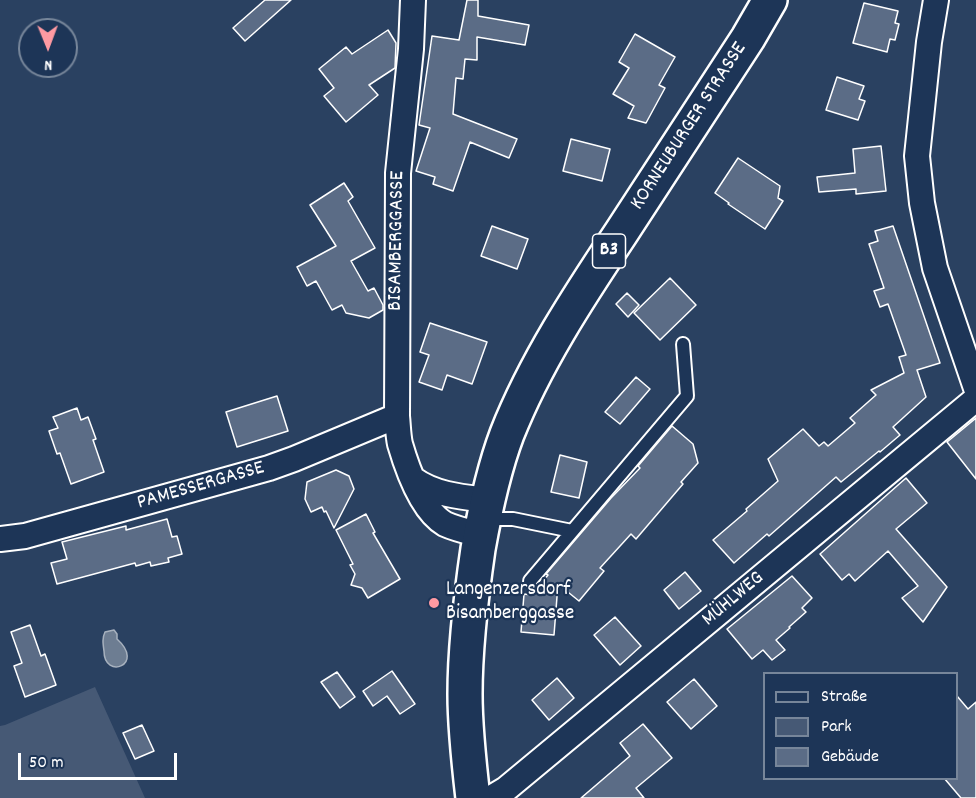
<!DOCTYPE html>
<html>
<head>
<meta charset="utf-8">
<style>
  body { margin:0 }
  #map { position:relative; width:976px; height:798px; overflow:hidden; background:#2a4161; font-family:Dekko,sans-serif }
  canvas { display:block }
  .legend { position:absolute; left:763px; top:672px; width:195px; height:108px; box-sizing:border-box; background:#1d3557; border:2px solid #77869a; margin:0; padding:8px 10px; list-style:none; font-size:18px; color:#fff }
  .legend li { display:flex; align-items:center; gap:12px; height:30px }
  .legend b { width:30px; border:2px solid #77869a }
  .north { position:absolute; left:18px; top:18px; width:60px; height:60px; box-sizing:border-box; background:#1d3557; border:2px solid #77869a; border-radius:50%; rotate:179deg; font-size:16px; font-weight:700; line-height:24px; text-align:center; color:#fff }
  .north::after { content:''; display:block; margin:auto; width:21px; height:27px; background:#ff9aa2; clip-path:polygon(50% 0,100% 100%,50% 72%,0 100%) }
  .scale { position:absolute; left:18px; top:753px; width:159px; height:27px; box-sizing:border-box; border:3px solid #fff; border-top:0; padding-left:8px; font-size:18px; line-height:21px; white-space:nowrap; color:#fff; -webkit-text-stroke:4px #1d3557; paint-order:stroke }
</style>
</head>
<body>
<div id="map">
<canvas width="976" height="798"></canvas>
<ul class="legend">
<li><b style="height:8px;background:#1d3557"></b>Straße</li>
<li><b style="height:16px;background:#465975"></b>Park</li>
<li><b style="height:16px;background:#5b6c86"></b>Gebäude</li>
</ul>
<div class="north">N</div>
<div class="scale">50 m</div>
</div>
<script>
const ctx = document.querySelector('canvas').getContext('2d');
ctx.lineJoin = 'round';
function paint(path, color) { ctx.fillStyle = color; ctx.fill(path, 'evenodd'); }
function strokePath(path, color, width, dash) { ctx.strokeStyle = color; ctx.lineWidth = width; ctx.lineCap = dash ? 'butt' : 'round'; ctx.setLineDash(dash || []); ctx.stroke(path); }
function label(font, color, halo, rows, align = 'center') {
  ctx.font = font + ' Dekko,sans-serif'; ctx.lineWidth = 4.5; ctx.setLineDash([]); ctx.textBaseline = 'middle'; ctx.strokeStyle = halo; ctx.fillStyle = color; for (const [text, x, y, turn = 0] of rows) {
    ctx.save(); ctx.translate(x, y); ctx.rotate((+turn || 0) * Math.PI / 180); ctx.textAlign = isNaN(turn) ? turn : align; if (halo) ctx.strokeText(text, 0, 0); ctx.fillText(text, 0, 0); ctx.restore();
  }
}
paint(new Path2D(`
  M95,687L145,798H0V726L5,725Z`), '#465975');
const water = new Path2D(`
  M114,630L117,634V639C146,665 104,680 104,651C103,644 102,638 105,632Z`);
paint(water, '#6d7d92');
strokePath(water, '#a7b1be', 1.5);
const building = new Path2D(`
  M265,0H291L245,41L233,28Z
  M467,0H478V16L529,25L525,45L477,37V60L465,59L463,79L456,78L453,114L517,139L509,158L470,142L453,191L433,184L435,177L416,171L430,128L419,125L432,36L459,40Z
  M864,3L898,11L895,23L899,24L895,40L890,39L887,52L853,43Z
  M388,30L396,43L395,68L369,85L378,95L346,122L324,96L334,88L319,69L346,47L352,54Z
  M635,34L675,57L659,85L665,88L646,123L628,118L634,106L613,94L629,68L619,62Z
  M837,77L864,86L859,99L865,101L858,120L826,110Z
  M571,139L610,149L602,181L563,171Z
  M881,146L886,191L856,194V189L819,192L817,177L855,173L853,149Z
  M738,158L780,186L778,198L783,201L765,229L728,204L729,203L715,193Z
  M344,183L353,197L348,201L375,248L351,261L368,291L374,288L383,305V310L369,318L346,313L342,305L332,310L316,281L307,286L297,267L336,246L310,205Z
  M492,226L528,239L517,269L481,256Z
  M893,226L940,363L917,370L926,397L893,427L900,435L880,452L879,451L841,482L836,477L769,536L767,534L734,563L713,540L747,511L746,509L778,481L768,459L803,429L819,446L824,442L828,446L855,423L850,418L876,395L871,390L904,373L899,357L906,355L888,304L880,307L874,291L884,288L869,244L878,241L875,231Z
  M670,278L696,305L660,340L634,313Z
  M627,293L639,305L628,317L616,304Z
  M430,323L487,342L472,384L447,375L442,390L419,382L429,355L420,352Z
  M636,377L650,389L620,424L605,412Z
  M277,396L288,431L237,447L226,412Z
  M77,408L81,420L88,417L96,439L93,440L104,472L71,484L60,453L57,454L49,431L58,428L53,417Z
  M976,418V479L947,442Z
  M672,426L693,444L698,463L681,482L683,484L636,539L631,534L600,568L604,571L579,601L558,584L554,635L521,632L524,594L532,595L548,575L546,574L611,498L640,468L638,466Z
  M560,455L587,462L579,498L551,492Z
  M336,470L349,476L354,489L334,528L326,511L324,512L322,507L311,512L305,499L307,482Z
  M906,478L927,503L896,529L947,587L923,622L902,598L918,586L888,551L855,581L849,574L842,580L820,554Z
  M366,514L375,532L373,533L400,579L368,598L362,588L351,585L355,574L350,565L353,564L336,530Z
  M167,519L172,537L177,536L182,554L168,558L169,562L151,566L150,562L136,566L135,563L57,584L51,563L67,559L62,542L126,526V530Z
  M685,572L701,591L679,609L664,590Z
  M792,576L812,598L802,608L806,612L789,627L790,628L776,640L785,650L772,660L763,650L752,659L727,629Z
  M615,617L641,646L620,665L594,635Z
  M30,625L41,656L45,654L56,685L25,697L14,666L22,663L11,632Z
  M392,671L415,704L400,714L387,696L373,706L363,691Z
  M337,672L355,697L340,708L321,682Z
  M557,678L574,698L549,720L532,700Z
  M694,679L717,706L691,729L667,702Z
  M957,696L968,709L976,702V798H961L944,778H957Z
  M643,724L672,758L636,788L644,798H581L630,756L620,743Z
  M142,725L154,751L135,759L123,733Z`);
paint(building, '#5b6c86');
strokePath(building, '#fff', 1.5);
const lane = new Path2D(`
  M485,519H513L572,531
  M530,581L687,396L683,344`);
const street = new Path2D(`
  M413,0L411,49L398,173L397,416C398,425 398,435 400,444C407,468 422,511 445,524C456,529 469,532 481,535
  M936,0L929,42L917,156L922,203L935,268L976,388
  M413,479C435,495 462,497 488,500
  M0,539L25,536L269,468L294,459L397,416
  M491,798L506,789L976,399`);
const primary = new Path2D(`
  M473,798C469,764 465,729 465,694C465,645 471,597 478,549C485,510 493,471 507,434C535,363 579,296 621,233C663,168 705,103 748,38L770,0`);
strokePath(lane, '#fff', 16);
strokePath(street, '#fff', 28);
strokePath(primary, '#fff', 38);
strokePath(lane, '#1d3557', 12);
strokePath(street, '#1d3557', 24);
strokePath(primary, '#1d3557', 33);
for (const [x, y, r, color] of [
  [434,603,6,"#ff9aa2"]
]) { const dot = new Path2D(); dot.arc(x, y, r, 0, 2 * Math.PI); ctx.fillStyle = color; ctx.fill(dot); strokePath(dot, '#1d3557', 2); }
for (const [x, y, w] of [
  [609,251,33]
]) { const box = new Path2D(); box.roundRect(x - w / 2, y - 17, w, 34, 4.5); ctx.fillStyle = '#1d3557'; ctx.fill(box); strokePath(box, '#fff', 1.5); }
label('bold 20px', '#fff', null, [
  ["B3",609,251]
]);
label('21px', '#fff', '#1d3557', [
  ["KORNEUBURGER STRASSE",690,127,-57],
  ["BISAMBERGGASSE",398,241,-89],
  ["PAMESSERGASSE",201,487,-16],
  ["MÜHLWEG",734,600,-40]
]);
label('21px', '#fff', '#1d3557', [
  ["Langenzersdorf",446,591],
  ["Bisamberggasse",446,615]
], 'left');
</script>
</body>
</html>
